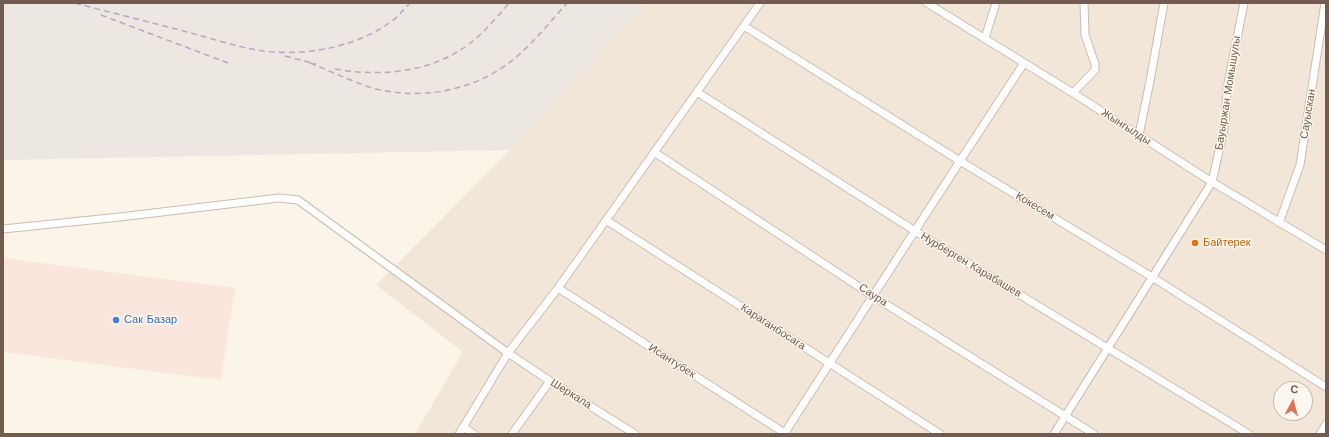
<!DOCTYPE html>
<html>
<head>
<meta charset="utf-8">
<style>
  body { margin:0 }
  #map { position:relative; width:1329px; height:437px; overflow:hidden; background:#fbf4e9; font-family:"Work Sans",sans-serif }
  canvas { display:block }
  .frame { position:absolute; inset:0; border:4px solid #735c4f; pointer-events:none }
  .north { position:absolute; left:1273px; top:381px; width:40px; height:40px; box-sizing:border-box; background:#fdf8ef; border:1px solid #c6baaf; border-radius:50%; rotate:7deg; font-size:11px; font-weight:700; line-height:16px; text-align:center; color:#735c4f }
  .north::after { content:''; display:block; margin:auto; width:14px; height:18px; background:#d97859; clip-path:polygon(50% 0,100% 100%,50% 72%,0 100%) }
</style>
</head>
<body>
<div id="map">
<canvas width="1329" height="437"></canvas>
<div class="frame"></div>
<div class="north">С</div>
</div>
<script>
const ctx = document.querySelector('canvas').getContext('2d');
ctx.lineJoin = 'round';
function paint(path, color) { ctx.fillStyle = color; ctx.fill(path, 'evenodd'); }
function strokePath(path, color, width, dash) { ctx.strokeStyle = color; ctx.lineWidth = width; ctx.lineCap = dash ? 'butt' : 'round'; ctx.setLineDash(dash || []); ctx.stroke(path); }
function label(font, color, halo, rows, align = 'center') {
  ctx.font = font + ' "Work Sans",sans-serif'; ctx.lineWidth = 3; ctx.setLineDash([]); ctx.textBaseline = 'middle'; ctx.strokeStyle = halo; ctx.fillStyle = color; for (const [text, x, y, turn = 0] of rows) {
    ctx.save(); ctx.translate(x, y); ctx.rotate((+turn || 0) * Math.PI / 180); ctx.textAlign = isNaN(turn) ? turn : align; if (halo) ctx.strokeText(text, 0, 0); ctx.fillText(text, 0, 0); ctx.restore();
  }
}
paint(new Path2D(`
  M646,3H1326V434H415L463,352L376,285L510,150ZM1281,389H1305V413H1281Z`), '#f2e6d8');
paint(new Path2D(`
  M3,258L235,288L221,380L3,352Z`), '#fae6dd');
paint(new Path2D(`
  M3,3H646L510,150L3,160Z`), '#ece7e1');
const minor = new Path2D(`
  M927,3L1073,93L1212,182L1326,250
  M744,26L960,161L1152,277L1326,387
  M985,38L996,3
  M697,92L915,231L1249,434
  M1073,93L1095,70V64L1085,35L1084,3
  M1139,135L1150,81L1164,3
  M654,152L873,296L1094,434
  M606,220L940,434
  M1279,223L1300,165L1325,3
  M3,229L120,217L279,198L298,200L508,353L550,381L635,434
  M558,288L786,434
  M463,427L474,434
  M459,434L508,353L558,288L760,3
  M512,434L550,381
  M784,434L960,161L1024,63
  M1054,434L1212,182L1225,124L1227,88L1244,3
  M1320,434L1326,424`);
strokePath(minor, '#ccbcaf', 9);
strokePath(minor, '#fff', 7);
strokePath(new Path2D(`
  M75,3C112,13 150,22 187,32C210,38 234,46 257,50C302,58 363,47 398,16C402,12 406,7 410,3
  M101,15L228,63
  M285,56L316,64
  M310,63C330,71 349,80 369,87C416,101 472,92 510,62C532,45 549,23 567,3
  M335,69C380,77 431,73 469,44C484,33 497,17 509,3`), '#b7a7c4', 1.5, [6, 4]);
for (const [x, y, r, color] of [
  [1195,243,4,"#e8710a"],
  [116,320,4,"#3f7fe0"]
]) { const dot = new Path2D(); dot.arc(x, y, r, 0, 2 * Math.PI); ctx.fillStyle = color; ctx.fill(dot); strokePath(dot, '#fdf8ef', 1.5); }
label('11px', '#735c4f', '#fdf8ef', [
  ["Бауыржан Момышулы",1228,93,-81],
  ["Сауыскан",1308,114,-81],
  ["Жынгылды",1126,127,33],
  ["Кокесем",1035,206,31],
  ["Нурберген Карабашев",971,265,31],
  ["Саура",873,295,33],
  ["Караганбосага",773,327,33],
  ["Исантубек",672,361,33],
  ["Шеркала",571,394,32]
]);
label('11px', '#c56008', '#fdf8ef', [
  ["Байтерек",1203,243]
], 'left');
label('11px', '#366cbe', '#fdf8ef', [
  ["Сак Базар",124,320]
], 'left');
</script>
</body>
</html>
